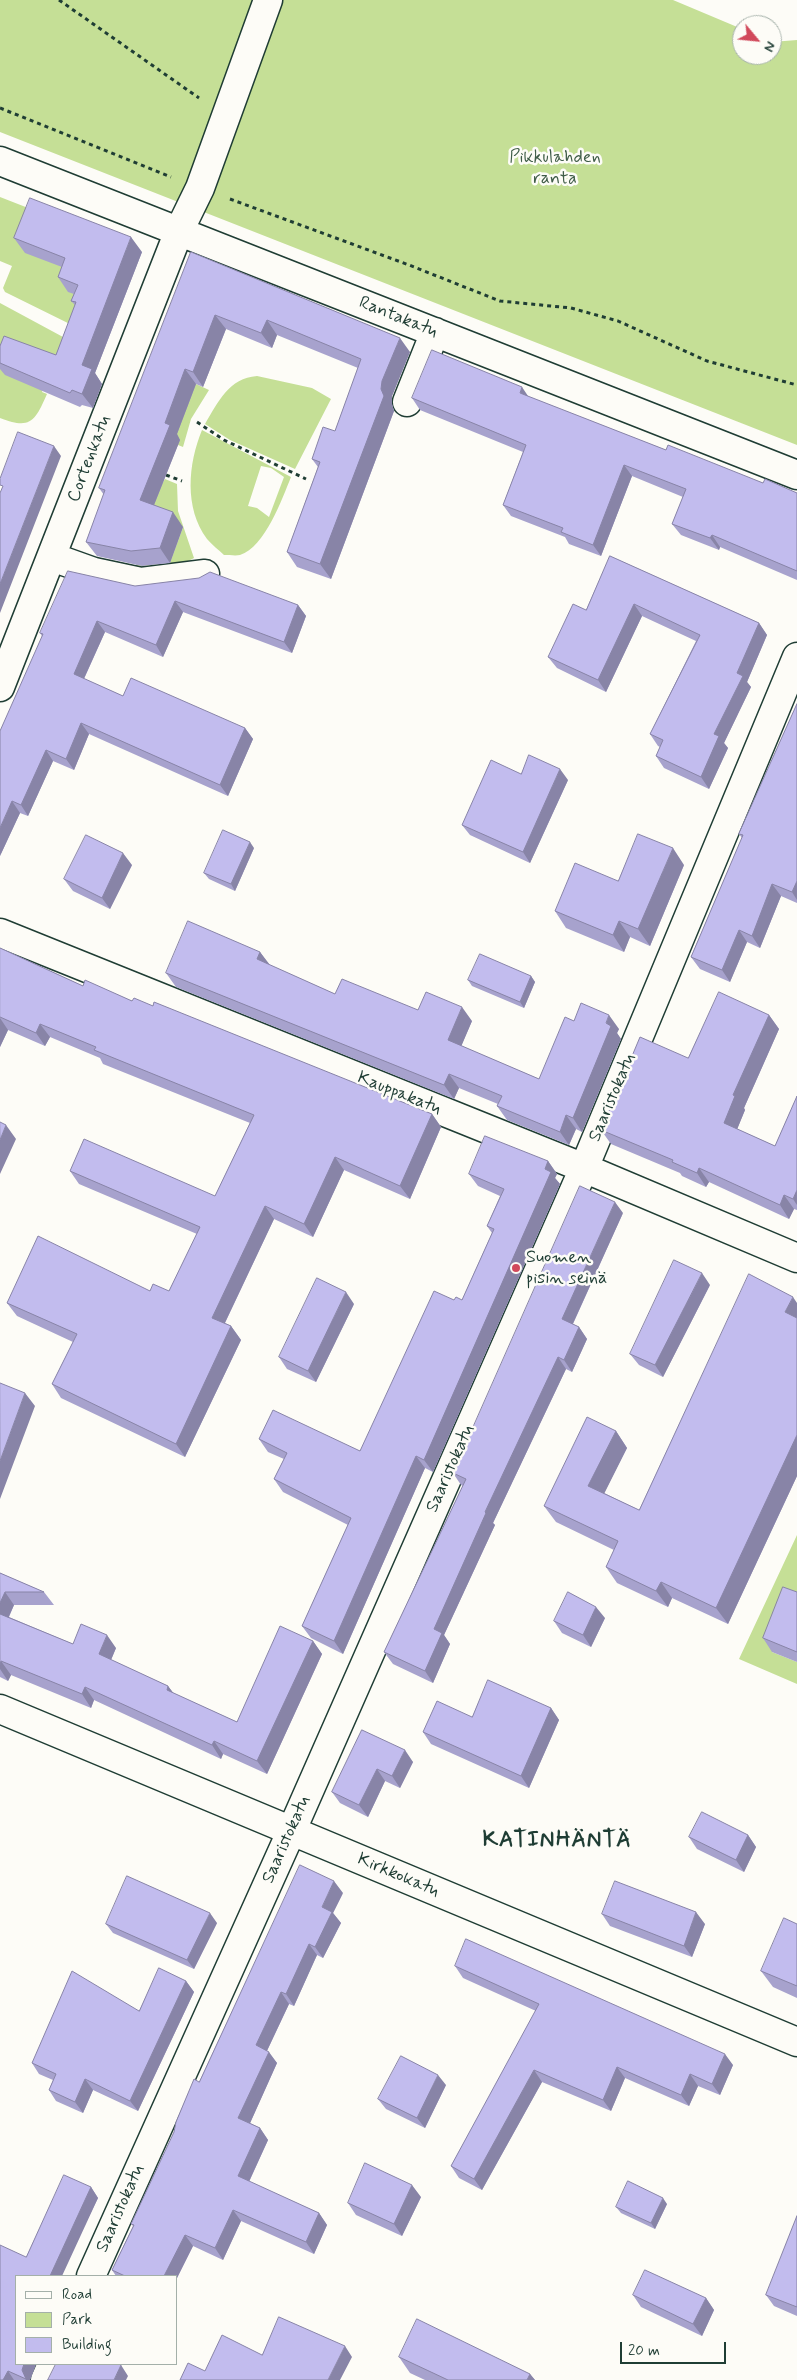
<!DOCTYPE html>
<html>
<head>
<meta charset="utf-8">
<style>
  body { margin:0 }
  #map { position:relative; width:797px; height:2380px; overflow:hidden; background:#fdfcf7; font-family:Mynerve,sans-serif }
  canvas { display:block }
  .legend { position:absolute; left:15px; top:2275px; width:162px; height:90px; box-sizing:border-box; background:#fdfcf7; border:1px solid #a4b0a9; margin:0; padding:6px 9px; list-style:none; font-size:15px; color:#1f3d34 }
  .legend li { display:flex; align-items:center; gap:10px; height:25px }
  .legend b { width:25px; border:1px solid #a4b0a9 }
  .north { position:absolute; left:732px; top:15px; width:50px; height:50px; box-sizing:border-box; background:#fdfcf7; border:1px solid #a4b0a9; border-radius:50%; rotate:118deg; font-size:14px; font-weight:700; line-height:20px; text-align:center; color:#1f3d34 }
  .north::after { content:''; display:block; margin:auto; width:18px; height:22px; background:#d1495b; clip-path:polygon(50% 0,100% 100%,50% 72%,0 100%) }
  .scale { position:absolute; left:620px; top:2342px; width:106px; height:22px; box-sizing:border-box; border:2px solid #1f3d34; border-top:0; padding-left:6px; font-size:15px; line-height:18px; white-space:nowrap; color:#1f3d34; -webkit-text-stroke:4px #fdfcf7; paint-order:stroke }
</style>
</head>
<body>
<div id="map">
<canvas width="797" height="2380"></canvas>
<ul class="legend">
<li><b style="height:6px;background:#fdfcf7"></b>Road</li>
<li><b style="height:14px;background:#c5df96"></b>Park</li>
<li><b style="height:14px;background:#c2bcee"></b>Building</li>
</ul>
<div class="north">N</div>
<div class="scale">20 m</div>
</div>
<script>
const ctx = document.querySelector('canvas').getContext('2d');
ctx.lineJoin = 'round';
function paint(path, color) { ctx.fillStyle = color; ctx.fill(path, 'evenodd'); }
function strokePath(path, color, width, dash) { ctx.strokeStyle = color; ctx.lineWidth = width; ctx.lineCap = dash ? 'butt' : 'round'; ctx.setLineDash(dash || []); ctx.stroke(path); }
function label(font, color, halo, rows, align = 'center') {
  ctx.font = font + ' Mynerve,sans-serif'; ctx.lineWidth = 5; ctx.setLineDash([]); ctx.textBaseline = 'middle'; ctx.strokeStyle = halo; ctx.fillStyle = color; for (const [text, x, y, turn = 0] of rows) {
    ctx.save(); ctx.translate(x, y); ctx.rotate((+turn || 0) * Math.PI / 180); ctx.textAlign = isNaN(turn) ? turn : align; if (halo) ctx.strokeText(text, 0, 0); ctx.fillText(text, 0, 0); ctx.restore();
  }
}
paint(new Path2D(`
  M0,0H673L742,29V55H772V42L797,40V445L0,132Z
  M0,197L41,213L75,272L88,300L84,331L5,292L3,288L12,266L0,261Z
  M0,303L76,344L51,370L42,392L47,394C35,421 31,430 0,418Z
  M257,376L312,388L331,399L295,469L230,440L205,424C218,402 229,378 257,376Z
  M196,384L209,390L191,419L183,447L178,445L149,401Z
  M202,430L291,477C282,499 265,547 240,555C236,556 229,555 224,555C219,550 212,545 207,539C184,508 188,464 202,430ZM261,466L271,468L284,477L269,517L257,508L248,506Z
  M165,479L177,484L178,511L194,558L177,567L134,572L138,557L168,568L183,527L143,512Z
  M797,1535V1591L772,1652L797,1662V1684L739,1659Z`), '#c5df96');
const minor = new Path2D(`
  M0,161L797,475
  M407,402L435,332
  M52,557L94,572L141,582L205,574
  M0,687L179,231L200,188L268,0
  M0,933L584,1168L797,1258
  M0,1709L797,2042
  M91,2276L291,1832L584,1168L797,657
  M45,2380L52,2364`);
strokePath(minor, '#1f3d34', 31);
strokePath(new Path2D(`
  M59,0L199,98
  M0,108L171,177
  M230,199L409,265L500,301L571,308L618,321L707,361L797,385
  M197,422L224,440L306,479
  M166,475L182,481`), '#1f3d34', 3, [4, 4]);
strokePath(minor, '#fdfcf7', 28);
paint(new Path2D(`
  M14,238L142,252L95,373L102,384L93,408L82,405L80,407L5,375L0,369V346L56,355L75,305L71,301L74,294L68,292L58,277L62,267L25,253Z
  M191,252L410,352L392,396V404L394,411L331,579L297,567L287,552L318,467L312,459L335,431L358,368L277,335L272,348L226,329L203,387L196,384L177,434L180,440L154,505L183,527L170,563L142,566L97,556L86,542L104,495L99,488Z
  M529,397L666,450L763,483L797,493V580L720,547L719,550L681,535L672,524L683,497L632,476L601,556L569,544L565,537L511,516L503,505L523,452L420,410L412,398Z
  M610,556L759,623L767,635L747,682L751,687L724,743L728,748L709,789L664,768L656,756L660,747L658,746L650,734L696,641L642,616L606,692L557,668L548,657L586,610Z
  M135,586L298,605L306,616L292,653L183,612L163,657L105,632L84,679L123,696L245,728L253,739L228,796L89,734L74,770L53,761L28,816L20,813L0,856L42,636L40,633Z
  M797,704V903L781,896L760,948L747,942L730,982L700,969L691,957L742,838L739,834Z
  M568,780L530,863L470,835L462,825Z
  M254,848L235,891L209,879L204,873Z
  M132,865L110,909L73,891L64,879Z
  M684,865L650,946L630,937L624,952L566,928L555,911Z
  M0,948L83,986L132,1001L432,1114L441,1127L410,1199L344,1170L313,1237L274,1219L225,1323L231,1326L241,1340L185,1457L61,1398L52,1384L73,1342L17,1316L7,1303L150,1291H169L197,1234L79,1184L70,1171L215,1196L250,1123L103,1064L100,1058L50,1037L45,1046L8,1030L0,1047Z
  M260,952L269,965L335,994L472,1021L461,1046L539,1079L574,1021L619,1029L617,1033L621,1039L582,1132L576,1129L569,1145L507,1120L497,1106L498,1104L459,1088L454,1099L176,987L166,973Z
  M531,976L535,982L524,1008L472,986L468,980Z
  M769,1015L779,1029L744,1108L745,1110L737,1129L775,1146L797,1096V1210L794,1209L789,1219L709,1182L706,1187L682,1176L680,1173L611,1144L601,1130L688,1058Z
  M548,1161L557,1174L555,1178L560,1184L433,1472L425,1468L343,1654L311,1638L302,1626L348,1525L283,1492L274,1479L284,1459L268,1452L259,1439L360,1451L454,1300H462L492,1233L487,1226L500,1196L478,1186L469,1174Z
  M623,1213L573,1324L579,1327L587,1339L572,1372L566,1369L493,1523L495,1525L444,1635L450,1644L433,1683L393,1664L384,1652L463,1486L461,1485L453,1473Z
  M710,1285L663,1377L639,1365L630,1354Z
  M797,1303V1476L728,1624L672,1598L668,1607L617,1583L606,1567L614,1550L556,1522L544,1506L616,1431L627,1448L604,1493L639,1510Z
  M354,1304L316,1382L287,1369L279,1357Z
  M0,1573L44,1592L54,1605H14L9,1617L73,1644L116,1648L111,1660L168,1686L173,1693L237,1722L313,1641L322,1654L267,1774L223,1754L221,1759L94,1700L91,1708L11,1675L8,1681L0,1677Z
  M797,1592V1662L772,1652L763,1638Z
  M605,1618L591,1647L562,1633L554,1621Z
  M551,1708L559,1720L529,1788L431,1744L423,1732L472,1717Z
  M362,1730L413,1762L400,1788L385,1781L368,1817L340,1803L332,1792Z
  M748,1835L756,1847L744,1872L697,1849L689,1837Z
  M343,1893L333,1913L341,1923L323,1958L317,1955L294,2006L289,2004L267,2051L277,2063L250,2123L260,2128L268,2140L249,2182L319,2213L327,2225L314,2254L241,2221L223,2260L193,2246L176,2280V2276H116L112,2270L133,2226L131,2224L199,2082Z
  M602,1914L705,1924L692,1957L610,1926Z
  M217,1923L194,1969L113,1933L106,1924Z
  M797,1924V1998L773,1987L761,1971Z
  M455,1966L733,2065L720,2095L698,2086L689,2106L625,2078L611,2111L542,2082L482,2190L459,2178L451,2166L536,2011L463,1978Z
  M186,1981L194,1992L138,2111L93,2090L83,2113L56,2101L49,2090L53,2080L39,2074L32,2063L139,2011Z
  M446,2085L425,2128L386,2109L378,2099Z
  M91,2187L98,2198L16,2364H36L30,2380H0L26,2257Z
  M421,2197L402,2236L356,2215L348,2203Z
  M667,2204L655,2229L621,2213L616,2207Z
  M797,2216V2316L774,2306L766,2295Z
  M633,2295L706,2298L714,2310L702,2336L641,2307Z
  M399,2357L530,2374L535,2380H425L410,2373Z`), '#a7a2cd');
paint(new Path2D(`
  M131,237L142,252L95,373L102,384L93,408L82,394V365Z
  M215,315L226,329L203,387L193,372Z
  M267,320L277,335L272,348L261,333Z
  M400,338L410,352L392,396V404L394,411L331,579L320,564L381,389L382,381Z
  M185,369L196,384L177,434L180,440L150,515L140,500L165,423Z
  M522,387L530,399L520,393Z
  M54,446L61,456L0,613V584Z
  M624,465L632,476L601,556L593,545Z
  M173,512L183,527L170,563L160,548Z
  M712,535L720,547L719,550L710,538Z
  M175,601L183,612L163,657L156,645Z
  M634,604L642,616L606,692L598,680Z
  M298,605L306,616L292,653L284,642Z
  M97,621L105,632L81,685L74,674Z
  M759,623L767,635L747,682L751,687L724,743L728,748L709,789L701,777L714,734L737,673Z
  M81,723L89,734L74,770L66,759Z
  M245,728L253,739L228,796L220,785Z
  M46,750L53,761L28,816L21,805Z
  M560,769L568,780L530,863L523,852Z
  M12,801L20,813L0,856V828Z
  M250,842L254,848L235,891L231,884Z
  M673,848L684,865L650,946L638,929Z
  M123,853L132,865L110,909L102,898Z
  M797,881V900L792,892Z
  M772,884L781,896L760,948L752,936Z
  M619,921L630,937L624,952L613,935Z
  M739,930L747,942L730,982L722,970Z
  M260,952L270,965L257,959Z
  M531,976L535,982L524,1008L520,1002Z
  M462,1007L472,1021L458,1054L448,1040Z
  M609,1015L619,1029L617,1033L621,1039L582,1132L573,1118Z
  M769,1015L779,1029L744,1108L745,1110L734,1137L724,1123L733,1095Z
  M0,1018L8,1030L0,1047Z
  M40,1024L50,1037L45,1046L36,1033Z
  M449,1074L459,1088L454,1099L444,1085Z
  M432,1114L441,1127L410,1199L400,1186Z
  M566,1115L576,1129L569,1145L560,1132Z
  M6,1125L16,1139L0,1174V1140Z
  M335,1157L344,1170L313,1237L304,1224Z
  M548,1161L557,1174L555,1178L560,1184L433,1472L424,1460Z
  M699,1168L709,1182L706,1187L697,1173Z
  M797,1190V1205L793,1199Z
  M784,1195L794,1209L789,1219L780,1205Z
  M615,1202L623,1213L570,1330L562,1319Z
  M265,1206L274,1219L221,1331L212,1318Z
  M702,1273L710,1285L663,1377L655,1365Z
  M346,1292L354,1304L316,1382L308,1371Z
  M793,1297L797,1303V1328L785,1312Z
  M231,1326L241,1340L185,1457L176,1444Z
  M579,1327L587,1339L572,1372L564,1360Z
  M558,1357L566,1369L493,1523L495,1525L444,1635L450,1644L433,1683L425,1671L434,1629L485,1512Z
  M25,1393L35,1406L0,1499V1461Z
  M616,1431L627,1448L600,1502L588,1486Z
  M797,1435V1476L728,1624L716,1608Z
  M416,1456L425,1468L343,1654L334,1641Z
  M661,1582L672,1598L668,1607L656,1591Z
  M5,1592L14,1605L5,1625L0,1618V1603Z
  M596,1607L605,1618L591,1647L583,1635Z
  M107,1635L116,1648L108,1667L99,1654Z
  M313,1641L322,1654L267,1774L257,1761Z
  M1,1661L11,1675L8,1681L0,1669V1665Z
  M168,1686L178,1699L167,1690Z
  M85,1687L94,1700L91,1708L82,1694Z
  M551,1708L559,1720L529,1788L521,1776Z
  M214,1741L223,1754L221,1759L212,1745Z
  M405,1750L413,1762L400,1788L392,1776Z
  M377,1769L385,1781L368,1817L359,1805Z
  M748,1835L756,1847L744,1872L736,1860Z
  M334,1881L343,1893L333,1913L341,1923L323,1958L315,1947L322,1907Z
  M696,1912L705,1924L692,1957L684,1946Z
  M210,1913L217,1923L194,1969L187,1960Z
  M309,1944L317,1955L294,2006L286,1994Z
  M186,1981L194,1992L138,2111L130,2101Z
  M281,1992L289,2004L264,2057L256,2045Z
  M269,2052L277,2063L247,2130L238,2118Z
  M725,2054L733,2065L720,2095L712,2084Z
  M617,2067L625,2078L611,2111L603,2100Z
  M534,2070L542,2082L482,2190L474,2179Z
  M690,2074L698,2086L689,2106L681,2095Z
  M438,2075L446,2085L425,2128L417,2118Z
  M85,2079L93,2090L83,2113L75,2102Z
  M260,2128L268,2140L246,2188L238,2176Z
  M412,2185L421,2197L402,2236L394,2224Z
  M91,2187L98,2198L62,2276H50Z
  M663,2198L667,2204L655,2229L651,2223Z
  M233,2210L241,2221L223,2260L215,2248Z
  M319,2213L327,2225L314,2254L306,2242Z
  M185,2235L193,2246L176,2280V2276H164Z
  M706,2298L714,2310L702,2336L693,2324Z
  M345,2346L352,2357L340,2380H328Z
  M24,2364H36L30,2380H26L22,2370Z
  M121,2365L128,2376L126,2380H114Z
  M8,2371L14,2380H3Z
  M530,2374L535,2380H527Z`), '#8884a7');
const building = new Path2D(`
  M30,198L131,237L82,365L92,369L82,394L72,390L70,393L0,363V346L4,336L56,355L76,302L71,301L78,285L58,277L65,258L14,238Z
  M191,252L400,338L382,381L381,389L384,396L320,564L287,552L320,462L312,459L323,427L335,431L361,359L267,320L261,333L215,315L193,372L185,369L165,423L170,425L140,500L173,512L160,548L131,551L86,542L105,490L99,488Z
  M432,350L522,387L520,393L666,450L668,445L763,483L765,479L797,493V571L712,535L710,538L672,524L686,489L624,465L593,545L561,532L563,528L503,505L526,445L412,398Z
  M18,432L54,446L0,584V493L3,486L0,485V479Z
  M610,556L759,623L737,673L743,676L714,734L719,736L701,777L656,756L663,740L650,734L700,635L634,604L598,680L548,657L573,604L586,610Z
  M68,571L135,586L199,578L210,572L298,605L284,642L175,601L156,645L97,621L74,674L123,696L131,678L245,728L220,785L81,723L66,759L46,750L21,805L12,801L0,828V731L43,634L40,633Z
  M797,704V881L792,892L772,884L752,936L739,930L722,970L691,957L743,835L739,834Z
  M529,755L560,769L523,852L462,825L491,760L521,774Z
  M223,830L250,842L231,884L204,873Z
  M638,834L673,848L638,929L619,921L613,935L555,911L575,863L618,881Z
  M86,835L123,853L102,898L64,879Z
  M188,921L260,952L257,959L335,994L342,979L418,1010L426,992L462,1007L448,1040L539,1079L565,1017L574,1021L581,1003L609,1015L606,1023L611,1026L573,1118L566,1115L560,1132L497,1106L502,1096L449,1074L444,1085L166,973Z
  M0,948L83,986L85,980L132,1001L134,998L153,1006L154,1002L432,1114L400,1186L335,1157L304,1224L265,1206L212,1318L231,1326L176,1444L52,1384L77,1334L7,1303L38,1236L150,1291L153,1284L169,1291L200,1227L70,1171L84,1139L215,1196L254,1115L94,1050L96,1047L40,1024L36,1033L0,1017Z
  M480,954L531,976L520,1002L468,980Z
  M719,992L769,1015L733,1095L735,1096L724,1123L775,1146L797,1096V1190L793,1199L784,1195L780,1205L699,1168L697,1173L672,1162L673,1160L601,1130L640,1037L688,1058Z
  M0,1122L6,1125L0,1140Z
  M485,1136L548,1161L545,1169L551,1172L424,1460L416,1456L334,1641L302,1626L351,1518L274,1479L287,1453L259,1439L273,1410L360,1451L434,1291L454,1300L456,1297L462,1300L494,1229L487,1226L504,1189L469,1174Z
  M580,1186L615,1202L562,1319L579,1327L564,1360L558,1357L485,1512L486,1513L434,1629L442,1633L425,1671L384,1652L466,1479L453,1473Z
  M674,1260L702,1273L655,1365L630,1354Z
  M749,1274L793,1297L785,1312L797,1318V1435L716,1608L661,1582L656,1591L606,1567L618,1541L544,1506L587,1417L616,1431L588,1486L639,1510Z
  M317,1278L346,1292L308,1371L279,1357Z
  M0,1383L25,1393L0,1461Z
  M0,1573L44,1592H5L0,1603Z
  M783,1587L797,1592V1652L763,1638Z
  M568,1592L596,1607L583,1635L554,1621Z
  M0,1614L73,1644L81,1624L107,1635L99,1654L168,1686L167,1690L237,1722L280,1626L313,1641L257,1761L214,1741L212,1745L85,1687L82,1694L1,1661L0,1665Z
  M488,1680L551,1708L521,1776L423,1732L437,1701L472,1717Z
  M362,1730L405,1750L392,1776L377,1769L359,1805L332,1792Z
  M702,1812L748,1835L736,1860L689,1837Z
  M300,1865L334,1881L322,1907L332,1912L315,1947L309,1944L286,1994L281,1992L256,2045L269,2052L238,2118L260,2128L238,2176L319,2213L306,2242L233,2210L215,2248L185,2235L164,2276H125L112,2270L134,2225L131,2224L174,2132L176,2122L194,2079L199,2082Z
  M127,1876L210,1913L187,1960L106,1924Z
  M615,1881L696,1912L684,1946L602,1914Z
  M784,1918L797,1924V1986L761,1971Z
  M466,1939L725,2054L712,2084L690,2074L681,2095L617,2067L603,2100L534,2070L474,2179L451,2166L539,2004L455,1966Z
  M159,1968L186,1981L130,2101L85,2079L75,2102L49,2090L56,2074L32,2063L72,1971L139,2011Z
  M401,2056L438,2075L417,2118L378,2099Z
  M365,2163L412,2185L394,2224L348,2203Z
  M64,2175L91,2187L50,2276H16V2364H24L22,2370L26,2379L8,2371L3,2380H0V2245L26,2257Z
  M628,2181L663,2198L651,2223L616,2207Z
  M797,2216V2307L766,2295Z
  M645,2270L706,2298L693,2324L633,2295Z
  M279,2317L345,2346L328,2380H180L188,2363L205,2371L222,2335L262,2355Z
  M417,2319L530,2374L527,2380H448L399,2357Z
  M56,2364H119L121,2365L114,2380H48Z`);
paint(building, '#c2bcee');
strokePath(building, '#8884a7', 1);
for (const [x, y, r, color] of [
  [516,1268,5,"#d1495b"]
]) { const dot = new Path2D(); dot.arc(x, y, r, 0, 2 * Math.PI); ctx.fillStyle = color; ctx.fill(dot); strokePath(dot, '#fdfcf7', 2); }
label('18px', '#405d48', '#fdfcf7', [
  ["Pikkulahden",555,158],
  ["ranta",555,179]
]);
label('18px', '#1f3d34', '#fdfcf7', [
  ["Rantakatu",398,318,22],
  ["Cortenkatu",90,459,-69],
  ["Kauppakatu",399,1094,22],
  ["Saaristokatu",613,1098,-67],
  ["Saaristokatu",451,1469,-66],
  ["Saaristokatu",287,1840,-66],
  ["Kirkkokatu",398,1876,23],
  ["Saaristokatu",121,2209,-66]
]);
label('18px', '#1f3d34', '#fdfcf7', [
  ["Suomen",526,1258],
  ["pisin seinä",526,1279]
], 'left');
ctx.letterSpacing = '1px';
label('bold 22px', '#1f3d34', '#fdfcf7', [
  ["KATINHÄNTÄ",557,1841]
]);
ctx.letterSpacing = '0px';
</script>
</body>
</html>
